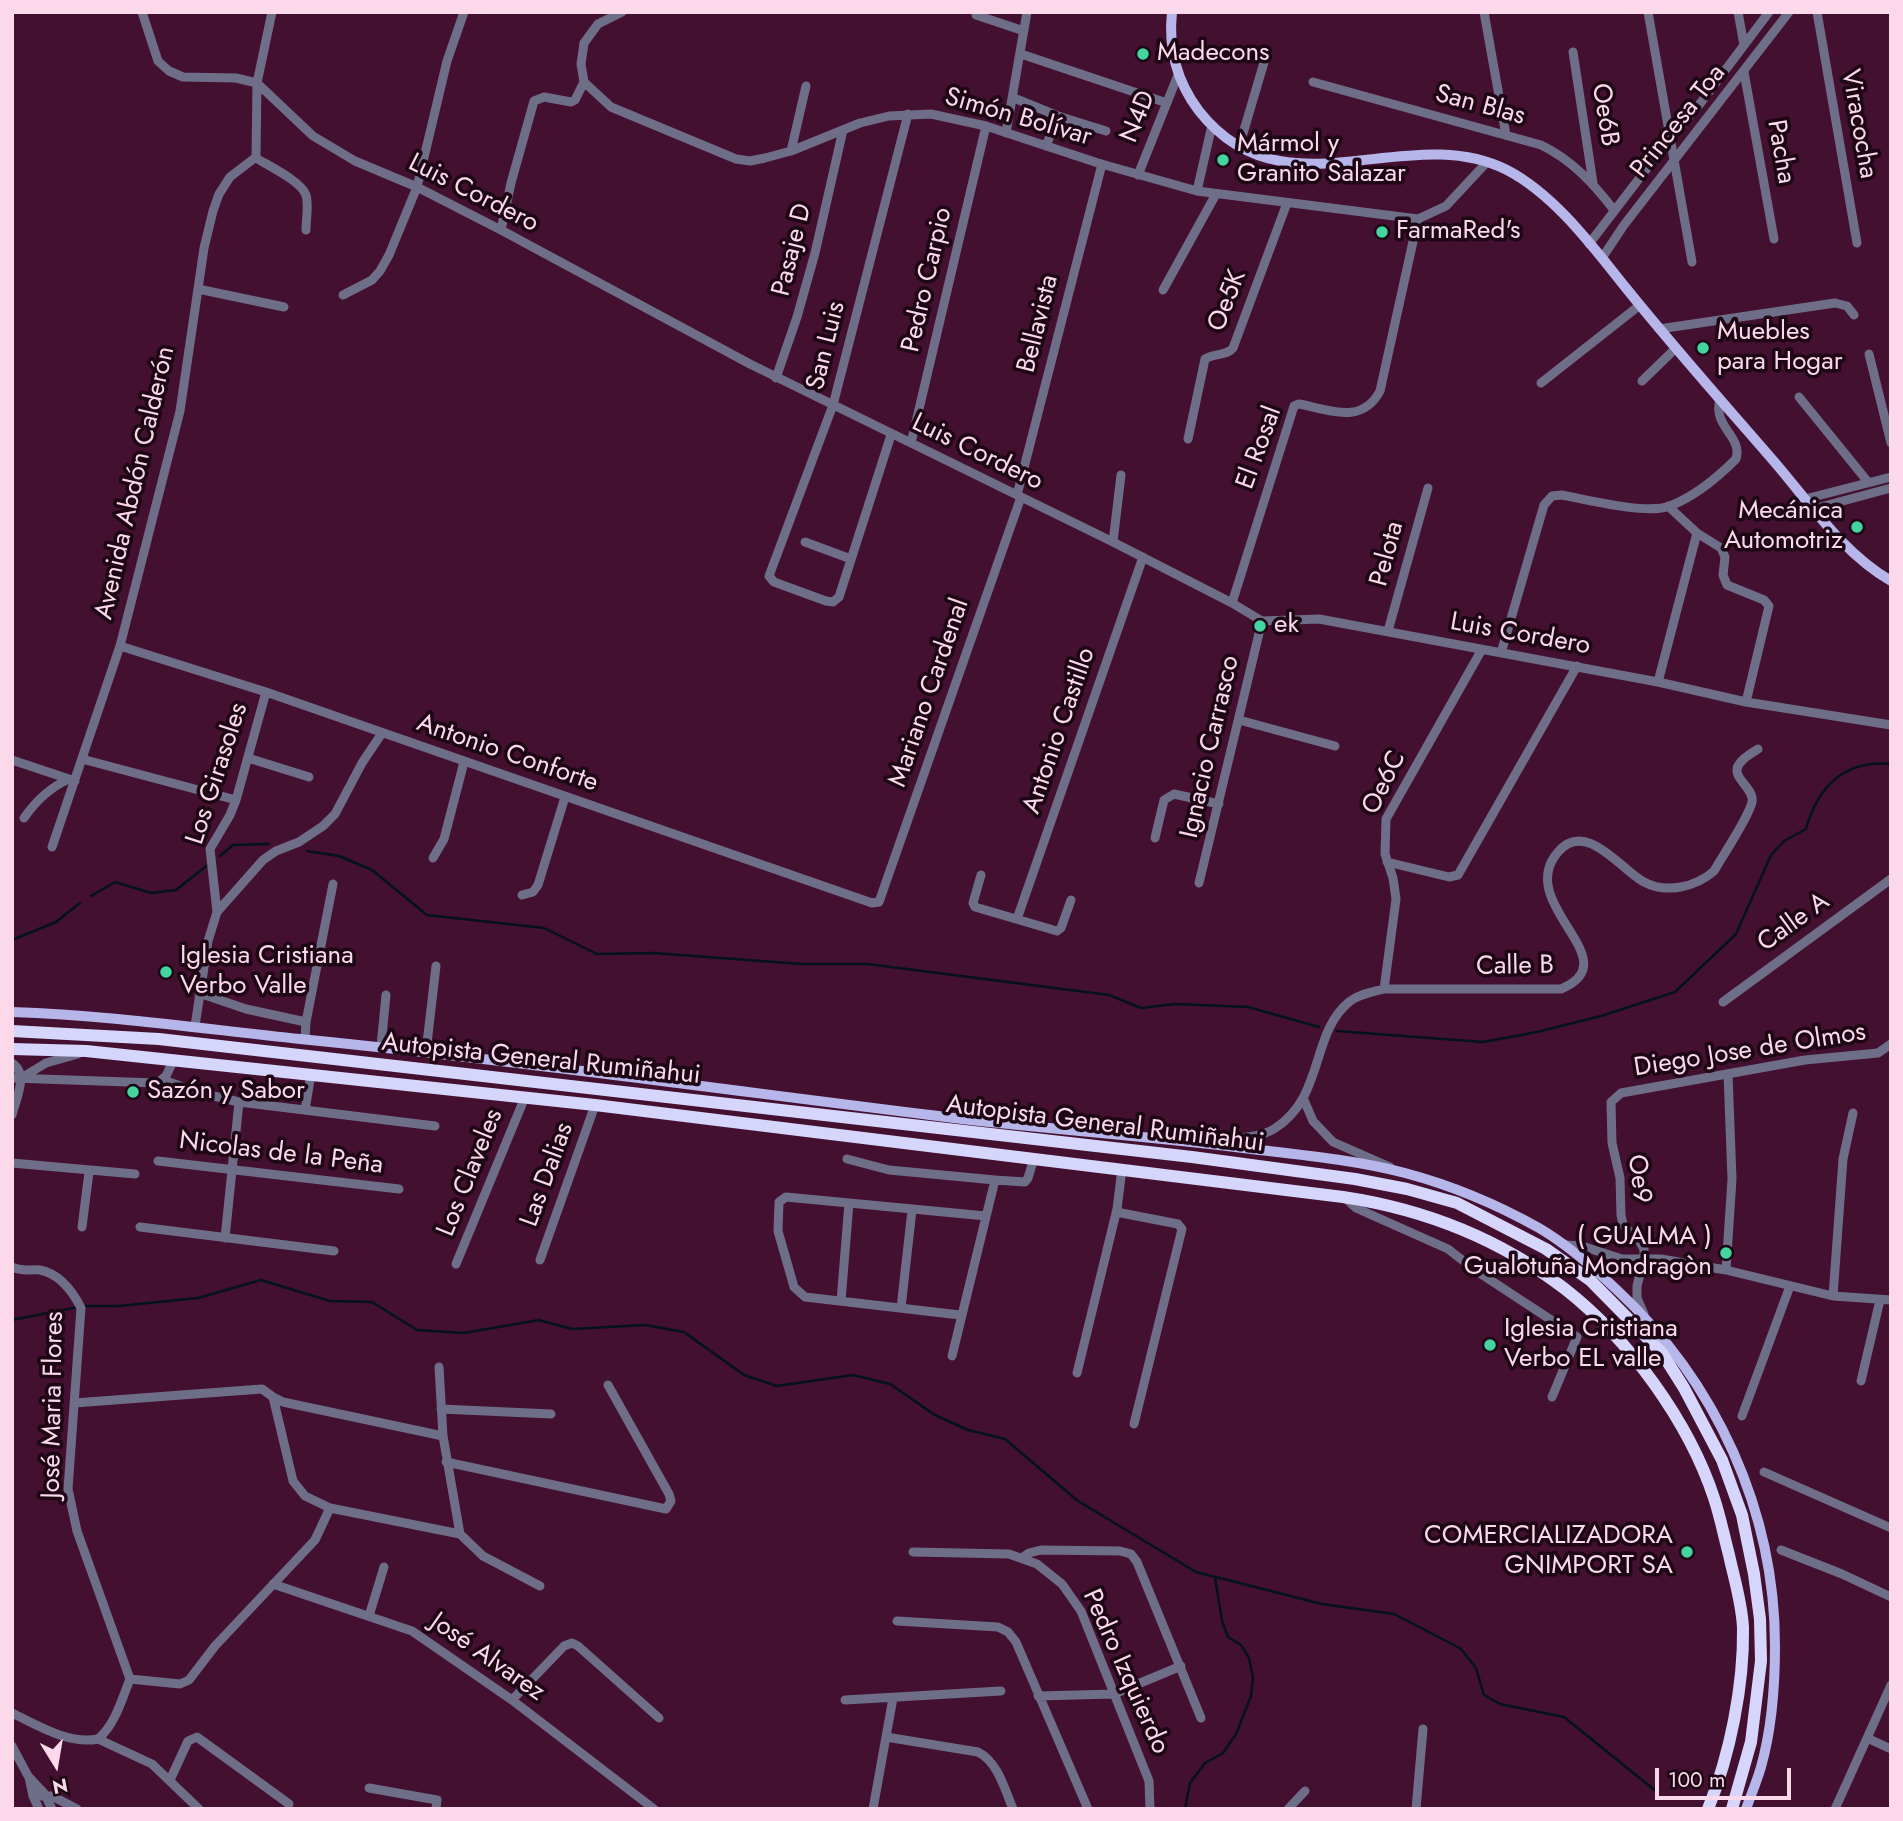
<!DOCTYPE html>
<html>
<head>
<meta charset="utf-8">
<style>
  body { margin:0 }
  #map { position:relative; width:1903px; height:1821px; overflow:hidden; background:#431030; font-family:Jost,sans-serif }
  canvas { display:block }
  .frame { position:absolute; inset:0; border:14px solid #fbd9eb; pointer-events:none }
  .north { position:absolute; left:21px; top:1730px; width:70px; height:70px; -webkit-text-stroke:5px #1d0714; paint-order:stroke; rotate:169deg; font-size:19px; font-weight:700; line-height:28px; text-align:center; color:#fbd9eb }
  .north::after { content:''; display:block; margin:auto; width:24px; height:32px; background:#fbd9eb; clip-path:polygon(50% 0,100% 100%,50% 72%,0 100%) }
  .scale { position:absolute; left:1655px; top:1768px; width:136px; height:32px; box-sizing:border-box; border:4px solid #fbd9eb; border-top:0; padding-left:9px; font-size:21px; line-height:24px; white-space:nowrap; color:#fbd9eb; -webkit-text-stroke:5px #1d0714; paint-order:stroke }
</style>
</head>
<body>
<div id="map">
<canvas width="1903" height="1821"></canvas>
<div class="frame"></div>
<div class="north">N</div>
<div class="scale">100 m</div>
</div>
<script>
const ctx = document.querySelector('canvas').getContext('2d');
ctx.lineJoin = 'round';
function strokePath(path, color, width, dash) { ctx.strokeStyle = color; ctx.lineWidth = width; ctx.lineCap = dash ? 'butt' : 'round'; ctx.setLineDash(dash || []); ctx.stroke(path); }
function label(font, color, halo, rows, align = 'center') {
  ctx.font = font + ' Jost,sans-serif'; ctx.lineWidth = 7; ctx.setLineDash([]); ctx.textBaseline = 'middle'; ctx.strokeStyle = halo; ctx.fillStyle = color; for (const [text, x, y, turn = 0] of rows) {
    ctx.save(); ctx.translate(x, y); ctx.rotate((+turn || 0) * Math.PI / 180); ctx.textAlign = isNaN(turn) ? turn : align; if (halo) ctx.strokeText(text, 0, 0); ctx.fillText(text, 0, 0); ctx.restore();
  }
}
strokePath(new Path2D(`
  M307,851L339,856L372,870L427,915L544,928L597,954L653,953L802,964H868L1109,995L1141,1008L1175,1004L1248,1007L1319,1027
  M220,856L233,845L269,844
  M91,896L115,882L151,893L176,890L209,864
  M12,940L56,922L80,903
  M1337,1031L1483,1042L1537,1032L1601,1016L1675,992L1736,934L1771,855L1784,841L1806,829C1818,787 1844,760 1891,764
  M12,1320L83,1306H119L198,1298L261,1280L330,1301L372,1302L417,1330L464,1333L539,1320L572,1329L645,1325L684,1332L744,1375L777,1386L853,1375L890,1384L935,1415L968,1430L1005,1439L1078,1501L1196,1572L1322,1604L1394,1614L1450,1643L1461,1649L1476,1668L1484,1695L1500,1704L1564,1717L1657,1792
  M1185,1809L1190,1783L1205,1763L1223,1753L1236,1734L1251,1696L1253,1678L1249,1658L1241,1645L1228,1637L1222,1621L1215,1577`), '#031319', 2.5);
strokePath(new Path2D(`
  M142,12L158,61L169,71L183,77L236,78L257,83L313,136L355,161L417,187L501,230L750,364L1113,542L1232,603L1262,621L1319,619L1658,682L1746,702L1891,725
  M622,12L598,24L584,43L581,64L584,82L611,107L736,159L750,161L765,158L791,151L860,123L889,116L931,114L986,126L1098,163L1197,191L1418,219L1446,206L1487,162
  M1484,12L1506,135
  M1648,12L1692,262
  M1738,12L1744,45
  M1817,12L1857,243
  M976,15L1024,31
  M1573,52L1593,183
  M1021,54L1167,103
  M1744,72L1774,239
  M1313,82L1541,145C1572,160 1593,183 1614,210
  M1014,98L1058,116L1106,131
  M1006,133L1027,12
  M1046,146L1058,116
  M1239,147L1265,59
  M791,151L806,86
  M256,158C269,166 301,181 306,195C309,205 306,219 306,230
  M1138,175L1178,75
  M1197,191L1212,125
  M501,230L511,183L534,101L544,97L571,102L575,100L584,82
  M1589,244L1671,137L1699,105L1769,12
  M1602,258L1624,225L1789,12
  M198,289L284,307
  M1163,290L1216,194
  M343,295L372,280L380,271L389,255L417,187L447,61L464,12
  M1659,329L1835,303L1847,306L1854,315
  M1869,354L1891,443
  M776,378L797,317L815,253L843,130
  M1642,381L1676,348
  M1541,383L1640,305
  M1799,397L1868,482
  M891,435L839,597L833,602L826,601L774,582L769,576L833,405L908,114
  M1188,439L1205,359C1214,353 1227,356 1233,348L1287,203
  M911,443L986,126
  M1017,495L1102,164
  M1805,499L1891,477
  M1668,506L1697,533L1721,548L1725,557L1723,575L1727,585L1764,600L1769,606L1746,702
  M1813,509L1891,488
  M805,542L851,559
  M1113,542L1121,475
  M1232,603L1294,406L1299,404C1330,410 1362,425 1380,391L1418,219
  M1388,631L1428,488
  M120,646L266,692L872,903L879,902L1021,497
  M1501,653L1544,505L1552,496L1562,495C1588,500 1647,515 1670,506C1693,497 1718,477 1736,459C1743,436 1712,427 1720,399
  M1658,682L1697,533
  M1239,720L1335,746
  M248,758L309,777
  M82,759L236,800
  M12,760L75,781
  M24,818C35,802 51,787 69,779
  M1155,838L1164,800L1174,794L1219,804
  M52,847L120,646L180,411L204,248L213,211L219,194L230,177L256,157L257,83L272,12
  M433,858L444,839L464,762
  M1387,862L1449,877L1458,875L1577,666
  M981,875L973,903L975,907L1057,931L1061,928L1071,900
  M1199,883L1262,621
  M522,895L533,892L538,885L565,797
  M217,912L210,849L230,815L236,800L266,692
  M1017,919L1143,557
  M1384,989L1396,899L1393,878L1385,854L1386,819L1481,651
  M199,993L246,1009L306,1022
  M1723,1002L1891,879
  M195,1026L208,941L217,912L263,860L276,851L299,842L323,826L335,814L362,763L382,733
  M305,1039L306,1022L333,884
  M381,1046L386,995
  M426,1052L436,966
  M12,1063C29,1074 16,1099 12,1115
  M23,1077L46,1063L78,1054
  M12,1078L157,1083L166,1076L174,1059
  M163,1080L201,1093L239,1102L435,1126
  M1304,1100L1313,1121L1333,1142L1390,1167
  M305,1110L311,1074
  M1206,1142C1228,1136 1254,1141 1274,1129C1325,1097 1310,1034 1349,1002C1359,994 1373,992 1384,989H1561C1631,960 1513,904 1558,852C1586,819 1621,870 1644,882C1666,894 1696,887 1714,871C1723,855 1749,817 1752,802C1755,787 1728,777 1740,763C1744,757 1752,753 1758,749
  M847,1159L889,1170L995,1180
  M158,1161L399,1189
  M12,1163L135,1174
  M1344,1197L1356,1208L1448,1249L1475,1270L1577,1337L1552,1397
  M1116,1212L1178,1224L1182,1229L1134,1424
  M82,1227L89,1172
  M140,1227L334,1251
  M225,1238L239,1102
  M1565,1245L1582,1246L1622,1259H1661L1726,1270L1833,1296L1891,1300
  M540,1260L595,1105
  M456,1264L525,1097
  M12,1267C22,1272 30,1269 40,1270C60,1274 73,1292 81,1308L68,1489L77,1531L130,1679C122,1699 115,1725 98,1739
  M1726,1270L1732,1179L1728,1074
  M1833,1296L1843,1159L1853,1113
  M841,1301L849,1203
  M901,1308L912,1210
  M1644,1314L1637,1298V1286L1644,1259V1249L1639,1240L1623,1225L1621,1215L1620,1178L1612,1143L1611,1102L1621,1093L1805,1060L1878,1053L1891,1044
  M960,1315L805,1297L794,1287L778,1231L779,1202L786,1197L986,1216
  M952,1356L995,1180L1025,1182L1028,1178L1034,1158
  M439,1367L443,1436L460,1534
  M1077,1373L1117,1209L1122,1169
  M1861,1381L1880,1300
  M273,1397L283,1402L443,1436
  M74,1403L262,1389L273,1397L293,1481L305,1496L330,1508L460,1534L483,1556L540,1586
  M441,1409L551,1414
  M1742,1416L1790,1286
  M446,1462L666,1509L671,1501L669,1494L608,1385
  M1764,1472L1891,1528
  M1781,1550L1842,1574L1891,1597
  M913,1552L1009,1554L1037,1564L1062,1584L1081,1611L1149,1781L1150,1809
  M1023,1557L1029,1553L1041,1550L1120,1551L1131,1554L1137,1562L1201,1718
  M273,1584L412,1631L512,1700L654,1809
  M369,1616L384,1567
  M897,1621L998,1627L1008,1632L1016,1642L1088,1809
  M130,1679L180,1684L189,1680L215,1646L315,1540L330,1508
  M1038,1696L1114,1694L1181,1666
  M512,1700L564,1646L572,1643L578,1646L659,1718
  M845,1700L1001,1691
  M12,1713C37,1725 69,1745 98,1739L152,1764L199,1809
  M886,1737L978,1752C998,1762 1005,1790 1013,1809
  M1867,1738L1891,1749
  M12,1746L28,1776L44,1793L52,1809
  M29,1777L33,1796L39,1809
  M170,1780L188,1741L197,1737L289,1804
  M369,1788L437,1800L436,1809
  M33,1796H52L77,1809
  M873,1809L893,1698
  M1288,1809L1305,1791
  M1416,1809L1423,1729
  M1835,1809L1891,1685`), '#6e6e88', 9);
strokePath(new Path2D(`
  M1172,12C1168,49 1177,82 1199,111C1284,219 1406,119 1507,170C1555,195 1593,247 1626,288C1675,349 1726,406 1777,465C1812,506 1843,553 1891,581
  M12,1012C109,1015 204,1029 300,1039C511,1060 720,1089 930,1115C1037,1129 1145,1135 1251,1149C1302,1155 1355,1160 1405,1173C1450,1185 1498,1205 1539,1228C1568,1245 1593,1267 1617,1290C1716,1382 1775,1511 1775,1646C1775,1686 1772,1728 1761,1767C1757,1781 1751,1795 1746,1809`), '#b6b6eb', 10);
strokePath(new Path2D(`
  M12,1031L159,1039L1192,1157L1355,1179L1407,1189L1457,1203L1546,1249L1590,1280L1662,1353L1684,1388L1722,1460L1742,1515L1754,1574L1760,1619L1761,1661L1751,1742L1732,1809
  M12,1049L86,1051L595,1105L1343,1197C1423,1209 1500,1239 1565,1289C1629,1339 1689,1422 1714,1498C1720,1516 1724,1536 1729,1555C1734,1578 1742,1603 1743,1628C1744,1685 1730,1755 1708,1809`), '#d6d6fd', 12);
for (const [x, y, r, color] of [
  [1143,54,7,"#43d4a0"],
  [1223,160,7,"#43d4a0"],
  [1382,232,7,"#43d4a0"],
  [1703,348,7,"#43d4a0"],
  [1857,527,7,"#43d4a0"],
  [1260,626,7,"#43d4a0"],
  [166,972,7,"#43d4a0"],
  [133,1092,7,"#43d4a0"],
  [1726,1253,7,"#43d4a0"],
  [1490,1345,7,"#43d4a0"],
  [1687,1552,7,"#43d4a0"]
]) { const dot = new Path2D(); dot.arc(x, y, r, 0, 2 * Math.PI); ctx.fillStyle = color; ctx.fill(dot); strokePath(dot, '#1d0714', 2.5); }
label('26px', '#fbd9eb', '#1d0714', [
  ["Madecons",1157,54],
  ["Mármol y",1237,145],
  ["Granito Salazar",1237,175],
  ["FarmaRed's",1396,232],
  ["Muebles",1717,333],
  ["para Hogar",1717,363],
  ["Mecánica",1843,512,"right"],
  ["Automotriz",1843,542,"right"],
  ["ek",1274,626],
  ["Iglesia Cristiana",180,957],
  ["Verbo Valle",180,987],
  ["Sazón y Sabor",147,1092],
  ["( GUALMA )",1712,1238,"right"],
  ["Gualotuña Mondragòn",1712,1268,"right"],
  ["Iglesia Cristiana",1504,1330],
  ["Verbo EL valle",1504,1360],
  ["COMERCIALIZADORA",1673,1537,"right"],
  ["GNIMPORT SA",1673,1567,"right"]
], 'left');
label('26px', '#fbd9eb', '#1d0714', [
  ["San Blas",1480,106,15],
  ["Oe6B",1604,115,81],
  ["N4D",1139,117,-68],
  ["Simón Bolívar",1018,118,16],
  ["Princesa Toa",1679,122,-52],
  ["Viracocha",1858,124,80],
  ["Pacha",1780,152,80],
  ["Luis Cordero",473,194,27],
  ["Pasaje D",793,250,-76],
  ["Pedro Carpio",928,280,-77],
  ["Oe5K",1228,301,-69],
  ["Bellavista",1039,324,-76],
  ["San Luis",827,346,-76],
  ["El Rosal",1260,448,-70],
  ["Luis Cordero",977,453,26],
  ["Avenida Abdón Calderón",136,483,-77],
  ["Pelota",1388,554,-75],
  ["Luis Cordero",1520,635,10],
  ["Mariano Cardenal",930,693,-71],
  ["Antonio Castillo",1060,731,-71],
  ["Ignacio Carrasco",1211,747,-77],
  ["Antonio Conforte",507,754,19],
  ["Los Girasoles",218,774,-72],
  ["Oe6C",1385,783,-64],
  ["Calle A",1794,923,-36],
  ["Calle B",1515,967,-1],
  ["Diego Jose de Olmos",1750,1051,-9],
  ["Autopista General Rumiñahui",541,1060,6],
  ["Autopista General Rumiñahui",1105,1125,7],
  ["Nicolas de la Peña",281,1154,7],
  ["Los Claveles",471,1173,-68],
  ["Las Dalias",548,1175,-70],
  ["Oe9",1638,1179,83],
  ["José Maria Flores",54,1405,-89],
  ["José Alvarez",487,1658,35],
  ["Pedro Izquierdo",1125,1672,66]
]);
</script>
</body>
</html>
